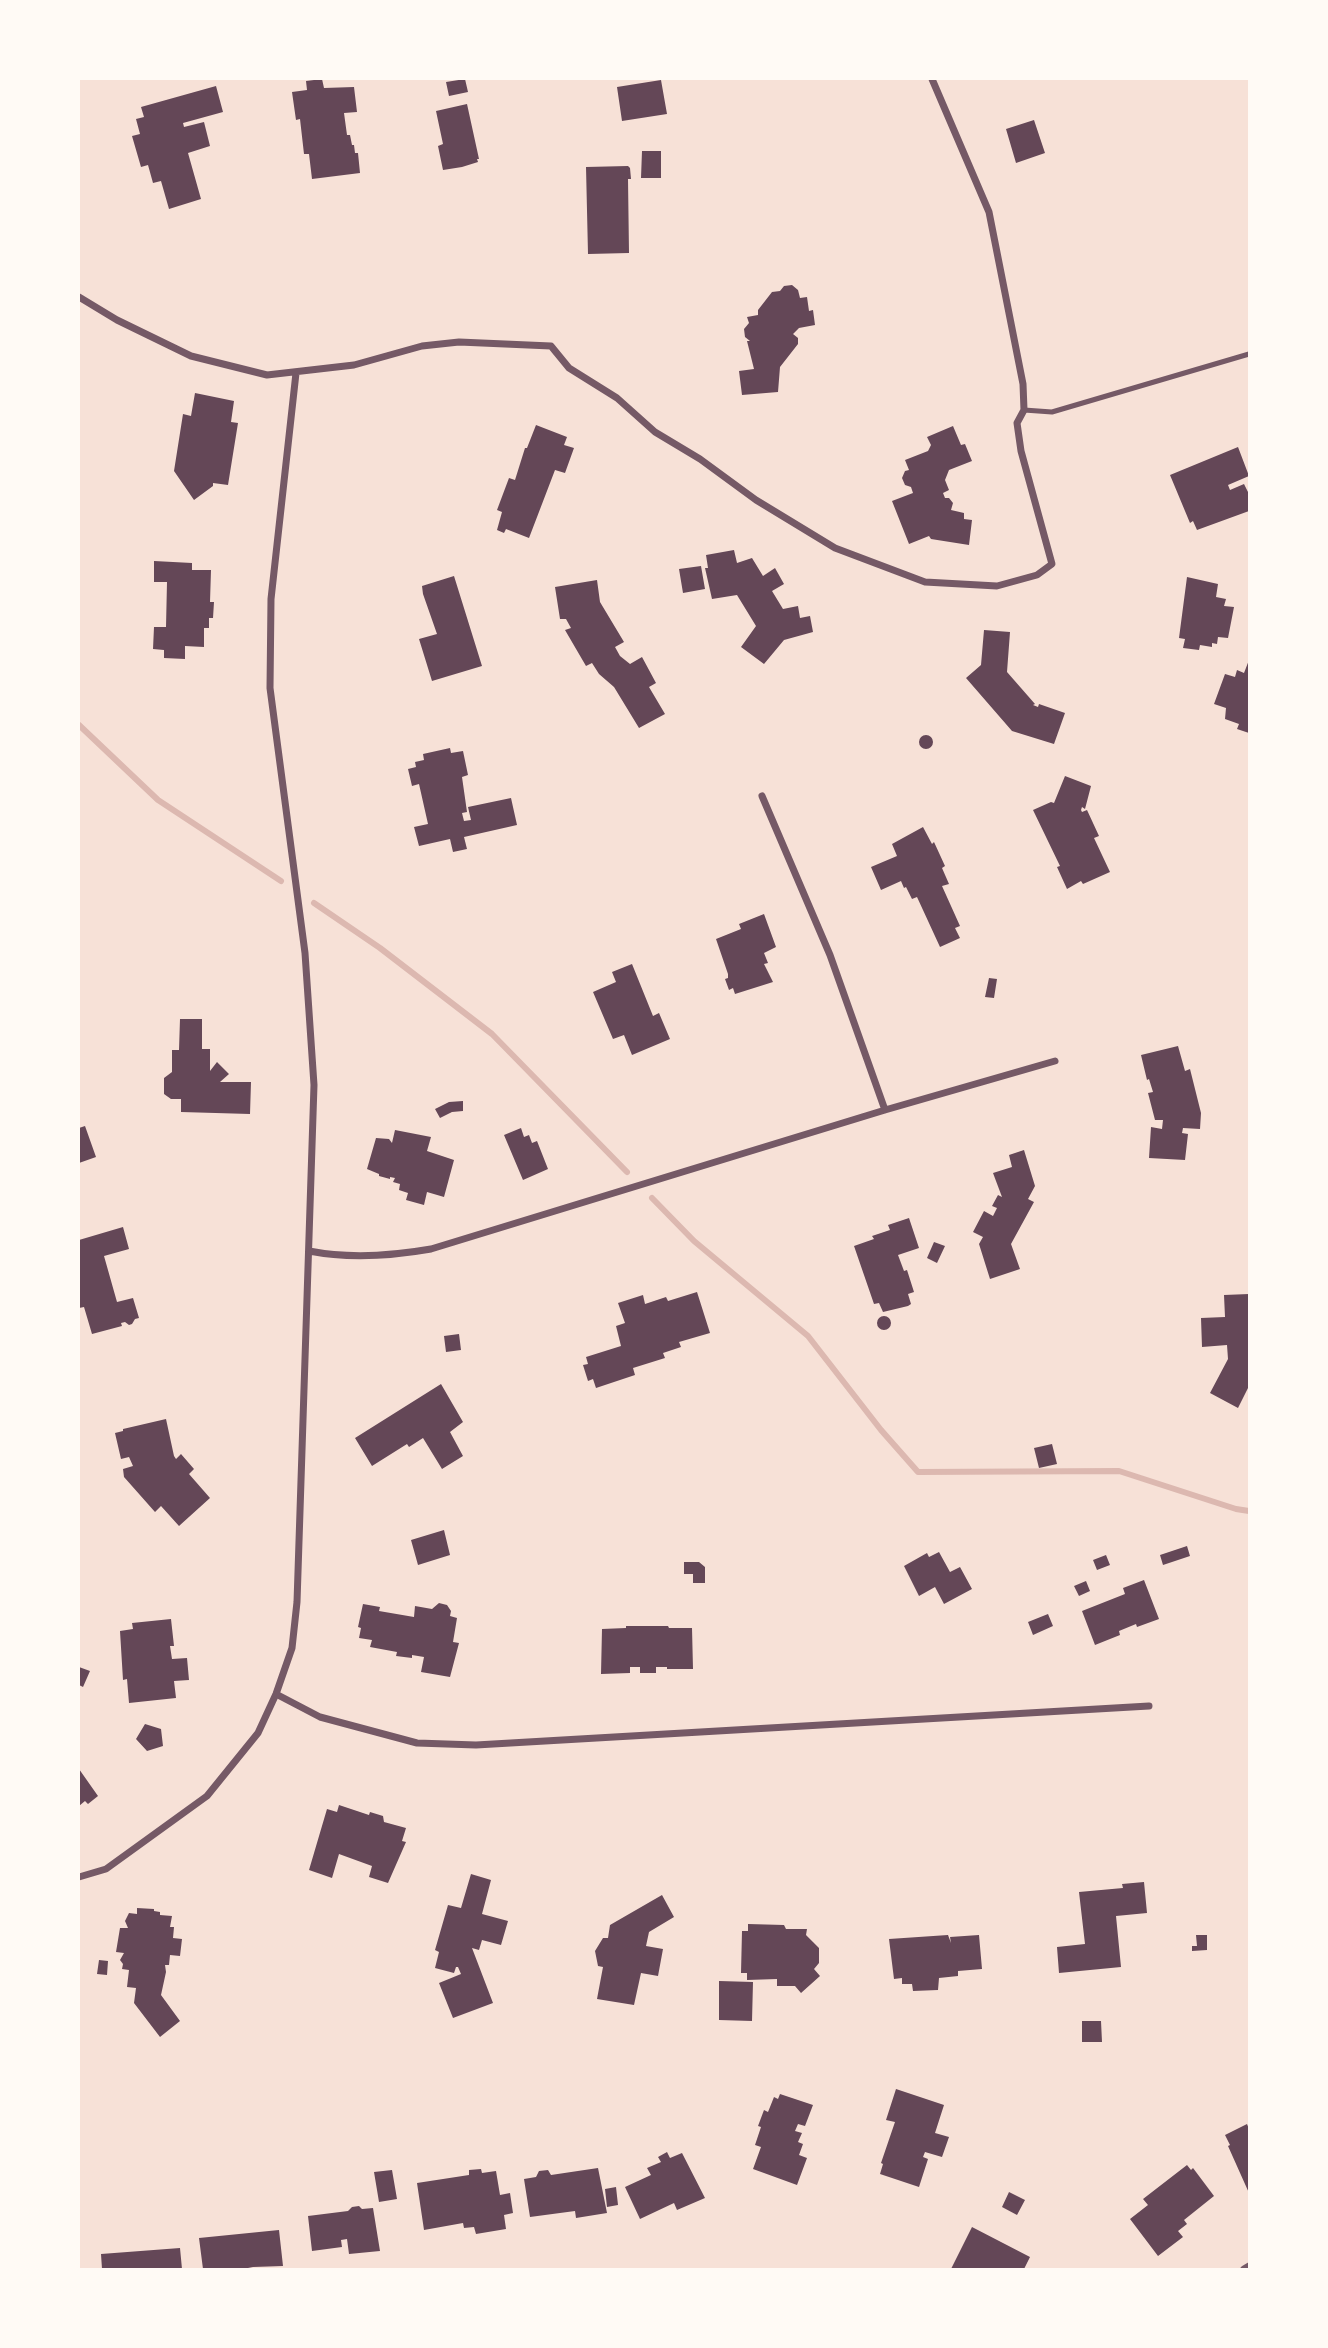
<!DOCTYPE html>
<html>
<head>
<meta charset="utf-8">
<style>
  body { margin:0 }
  #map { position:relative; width:1328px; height:2348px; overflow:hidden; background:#f7e1d7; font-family:"IBM Plex Sans",sans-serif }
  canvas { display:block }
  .frame { position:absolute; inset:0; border:80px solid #fffaf5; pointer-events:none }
</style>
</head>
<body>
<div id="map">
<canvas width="1328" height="2348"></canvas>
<div class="frame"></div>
</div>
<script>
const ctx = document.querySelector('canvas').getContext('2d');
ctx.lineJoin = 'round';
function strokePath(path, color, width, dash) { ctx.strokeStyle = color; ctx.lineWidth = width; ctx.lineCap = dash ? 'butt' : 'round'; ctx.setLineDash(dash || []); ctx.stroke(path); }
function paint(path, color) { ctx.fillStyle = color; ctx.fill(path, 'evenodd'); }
strokePath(new Path2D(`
  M79,725L158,800L281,881
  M314,903L380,948L492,1034L627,1172
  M652,1198L694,1241L808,1336L881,1430L918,1472L1119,1471L1236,1509L1249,1511`), '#dcb8b0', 6);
paint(new Path2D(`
  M322,79L324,88L354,87L357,112L344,113L347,135H350L352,145H354L355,153H358L360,173L312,179L309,154H304L300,119L296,120L292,92L307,90L306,81Z
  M465,79L468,92L449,96L446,82Z
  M661,80L667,114L622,121L617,87Z
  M216,86L223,112L183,123L184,127L204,122L210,146L188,153L201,199L169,209L161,181L153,183L148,165L141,167L132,136L140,134L136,119L144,117L141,107Z
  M467,104L479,159H477L478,162L462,167L443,170L438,146L443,144L436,111Z
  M1034,120L1045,153L1016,163L1006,129Z
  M642,151H661V178H641Z
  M628,166L630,168L631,179H628L629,253L588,254L586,167Z
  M792,285L798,290L800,298L807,297L809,311L813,310L815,325L799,328L793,334L798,338V344L780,367L778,392L742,395L739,371L754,369L747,341H750L745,337L744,329L749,323L747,317L758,315V310L772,292L780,291L784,286Z
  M195,393L234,401L231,422L238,423L228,485L213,483V486L194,500L174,471L183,414L191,416Z
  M536,425L567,437L564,445L574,448L565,473L555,470L529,538L506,529L504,533L497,530L502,512L497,510L509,478L515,480L525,448H527Z
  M953,426L961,445L965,444L972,461L949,470L945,480L949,490L943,493L945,498H949L953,503L951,510L964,513V519L972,520L969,545L931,539L929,536L909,544L892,501L913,493L911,487L905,485L902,478L905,471L909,470L905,460L928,451L931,445L927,437Z
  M1238,447L1249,476L1228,485L1230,490L1244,484L1249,494V511L1197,530L1193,521L1190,523L1170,475Z
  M734,550L737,563L752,558L763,576L775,568L784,584L772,591L783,609L798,606L800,618L810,616L813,632L784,640L764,664L741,647L756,626L737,595L712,599L705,568H708L706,555Z
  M154,561L192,563V570H211L210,602H214L213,618H209V628H204V647L185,646V659L164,658V650L153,649L154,627H166L167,582H154Z
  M701,566L705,589L683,593L679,569Z
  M454,576L482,666L432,681L419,639L437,634L423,594L422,586Z
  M1187,577L1218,584L1216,597L1226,599L1224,606L1234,607L1228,638L1218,637L1217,644L1212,643V647L1200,645L1199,650L1183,648L1185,639L1179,638Z
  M597,580L600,602L624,642L615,647L620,656L630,664L642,657L656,683L649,687L665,714L639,728L614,687L599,674L592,663L586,666L565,630L571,628L566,619H560L555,587Z
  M984,630L1010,632L1007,672L1035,704L1033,705L1038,707L1039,704L1065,713L1054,744L1012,731L966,678L981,665Z
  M1249,660V733L1237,729L1239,724L1225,719L1226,708L1214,704L1225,674L1235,677L1237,670L1244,673Z
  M919 742a7 7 0 1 1 14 0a7 7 0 1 1-14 0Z
  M450,748L451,753L463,751L468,775L462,777L467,812L462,813L464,821L471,820L468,807L511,798L517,825L464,837L467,849L453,852L450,839L419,846L414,827L428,824L419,784L412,786L408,769L416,767L415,762L424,760L423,754Z
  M1065,776L1091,786L1085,809L1082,807L1081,810L1082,812L1087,810L1099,836L1094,838L1110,872L1083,884L1081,881L1067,889L1057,867L1060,866L1033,810L1051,802L1054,803Z
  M923,827L932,844L934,842L945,866L942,868L949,884L942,886L960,926L955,928L960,938L940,947L917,897L912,899L906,887L904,888L901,881L881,890L871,867L897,856L892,844Z
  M764,914L776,947L764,953L768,963L764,964L773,982L735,994L733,988L729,990L725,979L728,978V974L716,939L741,929L739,924Z
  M632,964L653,1016L659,1013L670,1039L632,1055L624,1035L613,1039L593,992L616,982L612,972Z
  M989,978L997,979L994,998L985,997Z
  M180,1019H202V1049H210V1071L217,1062L229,1074L220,1082H251L250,1114L181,1112V1099H171L164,1094V1078L172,1072V1050H179Z
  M1178,1046L1185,1071L1190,1069L1201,1113L1200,1129L1183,1128L1182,1133L1188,1134L1185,1160L1149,1158L1151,1127L1162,1129L1163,1120H1155L1148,1093L1153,1092L1149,1079L1147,1080L1141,1055Z
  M463,1101V1111L452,1112L440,1118L435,1109L449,1102Z
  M85,1126L96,1157L79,1163V1128Z
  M521,1128L524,1137L529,1135L532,1143L537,1141L548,1169L523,1180L504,1135Z
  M395,1130L431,1137L427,1151L454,1160L444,1197L427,1192L424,1205L406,1200L408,1193L399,1190L400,1184L393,1182L395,1178L390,1177V1179L379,1176V1174L367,1169L376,1138L389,1139L392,1143Z
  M1024,1150L1035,1186L1028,1199L1034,1202L1011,1244L1020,1269L990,1279L979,1244L983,1237L973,1232L984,1211L993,1216L997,1208L992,1206L998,1195L1002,1197L993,1173L1012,1167L1009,1155Z
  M909,1218L919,1248L898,1255L904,1271L907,1270L914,1292L908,1294L911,1304L908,1306L883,1312L879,1303L874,1304L854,1246L874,1239L872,1236L890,1230L888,1225Z
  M123,1227L129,1249L104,1256L117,1302L133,1298L139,1318L135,1319L132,1324L129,1325L125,1322L121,1323L122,1326L92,1334L84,1307L79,1308V1240Z
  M934,1242L945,1246L937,1263L927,1258Z
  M697,1292L710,1333L679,1342L681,1347L663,1353L665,1358L633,1368L635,1375L596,1388L593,1379L588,1381L583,1365L588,1364L586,1357L621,1346L616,1326L625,1323L618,1303L643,1295L645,1304L666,1297L668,1301Z
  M1249,1294V1386L1238,1408L1210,1393L1228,1359L1227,1345L1202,1347L1201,1318L1225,1317L1224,1295Z
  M877 1323a7 7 0 1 1 14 0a7 7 0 1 1-14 0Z
  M459,1334L461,1350L446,1352L444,1336Z
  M441,1384L463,1422L450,1432L463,1456L442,1469L423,1438L409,1447L407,1444L372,1466L355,1438Z
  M166,1419L174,1456L176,1459L181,1454L194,1469L189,1474L210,1498L179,1526L161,1506L155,1512L124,1477L123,1469L133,1466L129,1457L121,1459L115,1433L123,1431V1429Z
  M1052,1444L1057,1464L1039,1468L1034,1448Z
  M444,1530L450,1555L418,1565L411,1540Z
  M1187,1546L1190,1556L1163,1565L1160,1555Z
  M939,1552L950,1572L960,1567L972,1589L944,1604L935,1587L919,1596L904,1566L927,1553L929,1557Z
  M1106,1555L1110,1565L1097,1570L1093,1560Z
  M684,1562H699L705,1567V1583H693V1574H684Z
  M1144,1580L1159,1619L1137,1627L1136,1624L1119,1631L1120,1635L1095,1645L1082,1611L1125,1594L1123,1588Z
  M1086,1581L1090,1591L1079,1596L1074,1586Z
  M439,1603L447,1605L451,1611L450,1616L457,1618L453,1642L459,1643L450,1677L421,1672L424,1657L412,1655V1658L396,1656L397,1652L370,1647L372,1640L359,1638L361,1628L358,1627L363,1604L380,1607L379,1611L414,1617L415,1606L432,1609Z
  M1048,1614L1053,1626L1033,1635L1028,1622Z
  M171,1619L174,1646H170L172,1659L187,1658L189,1680L174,1681L176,1698L129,1703L127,1679L123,1680L120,1631L133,1629L132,1623Z
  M626,1626H668L669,1628H692L693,1669H667V1667H656V1673H640V1667H630V1673L601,1674L602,1629L626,1628Z
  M79,1667L90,1671L83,1687L79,1685Z
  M145,1724L161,1729L163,1746L147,1751L136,1739Z
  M79,1769L98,1796L88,1804L85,1801L79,1806Z
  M339,1805L369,1815L370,1812L383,1816L384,1822L406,1828L402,1841L406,1842L388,1883L369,1877L372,1866L339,1854L332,1878L309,1870L327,1809L337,1812Z
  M471,1874L491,1880L482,1914L508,1921L501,1945L482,1940L479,1950L472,1948L493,2003L453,2018L439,1983L461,1974L458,1967H456L454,1973L435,1968L439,1952L435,1950L448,1905L461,1908Z
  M1144,1882L1147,1913L1116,1916L1121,1967L1059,1973L1057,1947L1085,1944L1079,1892L1123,1888L1122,1884Z
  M662,1895L674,1917L649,1932L646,1946L663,1949L658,1976L641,1973L634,2005L597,1999L603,1967L598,1966L595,1951L603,1938H608L610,1925Z
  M137,1908L154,1909V1911L160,1912V1915L172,1916L170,1927H174L173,1938L182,1939L180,1956L170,1955L169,1965H165L166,1972L161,1995L180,2021L160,2037L134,2003L136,1988L127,1987L129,1970L122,1969L123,1964L120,1960L124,1953L116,1952L120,1928H128L125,1921L129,1913L137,1914Z
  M748,1924L784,1925L786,1929H807L806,1935L819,1948V1963L814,1969L820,1976L801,1993L795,1986H777V1979L747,1980V1973H741L742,1931H748Z
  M948,1935L951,1943L950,1937L979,1935L982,1969L958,1971V1976L939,1978L938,1990L913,1991L912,1984H902V1978L894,1979L889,1939Z
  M1196,1935H1207V1950L1192,1951V1946H1197Z
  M99,1960L108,1961L107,1975L97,1974Z
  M719,1981L753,1982L752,2021L719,2020Z
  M1082,2021H1101L1102,2042H1082Z
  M896,2089L944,2105L935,2133L949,2137L942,2157L925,2152L923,2157L928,2159L919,2187L880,2174L883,2164L881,2163L895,2122L886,2120Z
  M780,2094L813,2105L805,2126L798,2124L795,2131L802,2133L798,2142L803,2144L799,2155L807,2158L797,2185L753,2169L761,2147L755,2145L761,2127L758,2126L764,2110L768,2112L774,2097L778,2099Z
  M1247,2124L1249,2129V2193L1228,2146L1230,2145L1225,2135Z
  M667,2152L670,2158L682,2153L705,2198L677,2210L674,2203L640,2219L625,2187L651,2175L647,2168L661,2162L658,2157Z
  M1187,2165L1191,2170L1193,2168L1214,2196L1184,2220L1187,2224L1178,2231L1183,2237L1158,2256L1130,2219L1148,2205L1143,2199Z
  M598,2168L607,2213L576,2218L575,2211L530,2217L524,2179L536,2177L539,2171L548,2170L551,2175Z
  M481,2169L482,2173L496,2171L500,2195L510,2193L513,2213L504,2215L506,2229L476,2234L474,2227L464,2228L463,2223L424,2230L417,2183L469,2175V2170Z
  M392,2170L397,2199L379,2202L374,2172Z
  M616,2187L618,2205L607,2207L605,2189Z
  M1009,2192L1025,2200L1017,2215L1002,2207Z
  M359,2206L362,2209L373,2208L380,2251L349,2254L347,2239L341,2240L342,2247L312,2251L308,2216L348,2211L352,2207Z
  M972,2227L1030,2257L1024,2269H951Z
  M279,2230L283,2266L253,2267L243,2269H203L199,2238Z
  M180,2248L182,2269H102L101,2254Z`), '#644757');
strokePath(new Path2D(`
  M1024,410L1052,412L1249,354`), '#755966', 5);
strokePath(new Path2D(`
  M79,297L117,320L191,356L267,375L354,365L422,346L459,342L551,346L569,368L617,398L655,432L700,459L756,500L835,548L925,582L997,586L1037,575L1052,564L1021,451L1017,423L1024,410L1023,384L989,212L932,79
  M762,796L830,955L885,1110
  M309,1251C350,1259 391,1256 431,1249L885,1110L1055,1061
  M276,1694L320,1717L417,1743L476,1745L1149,1706
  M79,1877L106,1869L207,1796L258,1733L276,1694L292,1648L297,1602L314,1085L305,953L270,688L271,599L296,373
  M1244,2269L1249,2266`), '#755966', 7);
</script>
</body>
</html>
